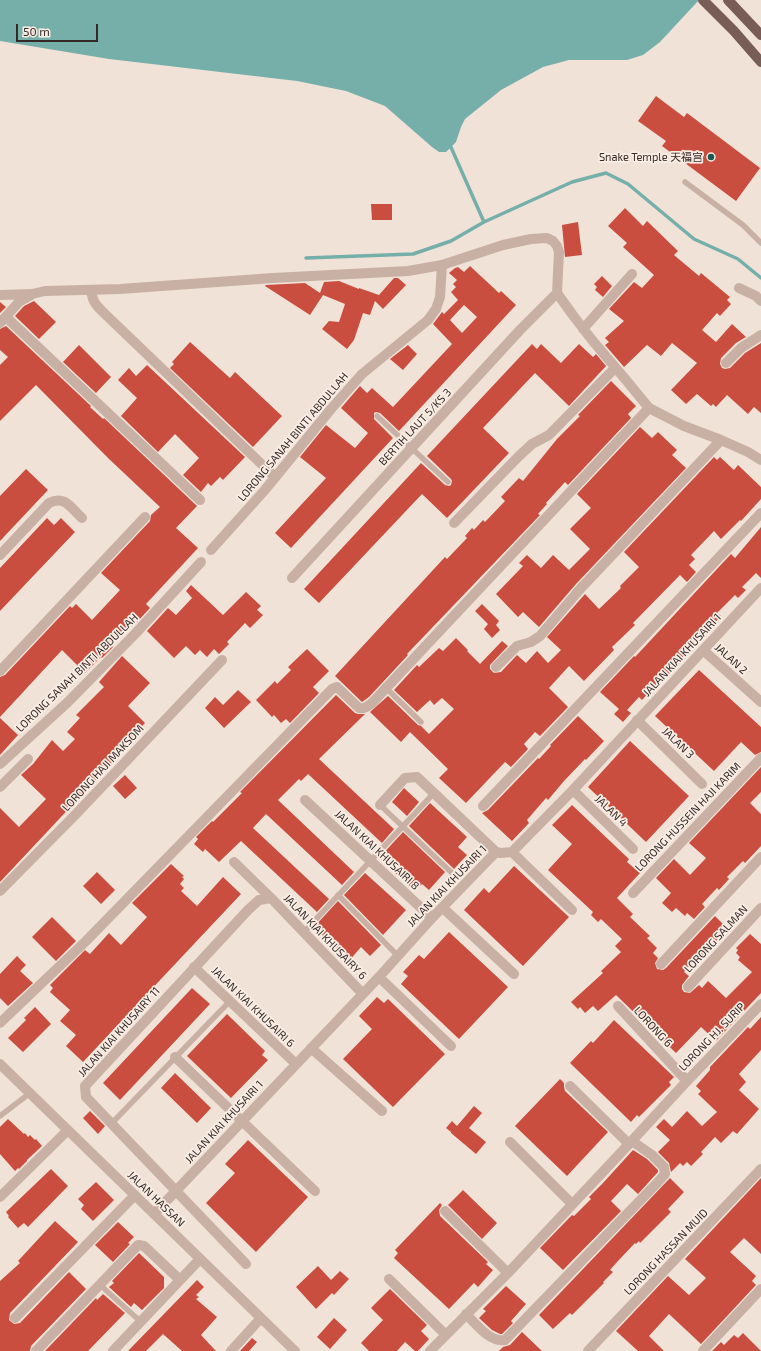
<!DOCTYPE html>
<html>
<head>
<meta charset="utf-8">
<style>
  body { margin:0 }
  #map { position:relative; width:761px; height:1351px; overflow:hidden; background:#f1e2d8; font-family:"Exo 2",sans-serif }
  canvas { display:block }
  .scale { position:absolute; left:16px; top:24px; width:82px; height:18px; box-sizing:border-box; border:2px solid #342826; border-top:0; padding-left:5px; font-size:12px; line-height:14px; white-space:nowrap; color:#342826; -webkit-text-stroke:3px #f9ede4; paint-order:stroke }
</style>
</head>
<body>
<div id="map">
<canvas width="761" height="1351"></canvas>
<div class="scale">50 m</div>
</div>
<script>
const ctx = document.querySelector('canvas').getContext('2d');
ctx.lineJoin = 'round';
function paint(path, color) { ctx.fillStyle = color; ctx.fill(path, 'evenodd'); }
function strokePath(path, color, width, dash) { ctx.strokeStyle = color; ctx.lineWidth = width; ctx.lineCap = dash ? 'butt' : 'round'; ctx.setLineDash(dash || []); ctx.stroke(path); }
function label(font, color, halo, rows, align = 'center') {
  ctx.font = font + ' "Exo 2","Noto Sans SC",sans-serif'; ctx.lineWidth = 3.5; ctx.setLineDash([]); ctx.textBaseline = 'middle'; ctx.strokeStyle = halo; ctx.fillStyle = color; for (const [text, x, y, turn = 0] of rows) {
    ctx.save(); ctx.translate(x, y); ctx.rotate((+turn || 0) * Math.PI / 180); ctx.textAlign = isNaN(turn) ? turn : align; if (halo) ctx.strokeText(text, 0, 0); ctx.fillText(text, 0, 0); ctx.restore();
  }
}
paint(new Path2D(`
  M0,0H699L660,42L643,55L627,60H569L543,67L501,90L465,119L461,127L456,142L446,152H439L432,147L385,106L346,91L297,81L109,59L0,41Z`), '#76afaa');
strokePath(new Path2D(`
  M450,145L484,222L572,182L606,173L628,184L694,239L738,259L761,278
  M306,258L413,254L451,241L484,222`), '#76afaa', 3.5);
paint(new Path2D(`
  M656,96L684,117L687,113L760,168L736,201L662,146L666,141L638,121Z
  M371,204H392V220H372Z
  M625,208L643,226L647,221L678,251L674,255L699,276L701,273L730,297L727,300L731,304L720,316L717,313L702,330L716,342L732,324L746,337L736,343L721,358L720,364L722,368L725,369L730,368L745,353L761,343V413L754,407L748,414L727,395L716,407L713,404L711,406L697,394L686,404L671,390L697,363L672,343L661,356L647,345L624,367L605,345L609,342L605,338L624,321L609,309L634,282L642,288L654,275L623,247L627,243L608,226Z
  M578,222L582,255L565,257L562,225Z
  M470,266L499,293L501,291L516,305L399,431L380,413L376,412L374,413V419L393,438L291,548L275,533L326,478L300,457L326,425L355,448L368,433L341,408L360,386L367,393L372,388L393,407L452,344L433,324L442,312L444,314L458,300L451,292L456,287L453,284L457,280L449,273L455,268L458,267L464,272ZM464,305L477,317L462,333L450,320Z
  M602,276L612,286L603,297L595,290L597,287L594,284Z
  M394,278H398L406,285L383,309L375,301L370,315L363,313L354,340L347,349L322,329L329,321L339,322L345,304L323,295L310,315L265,286L266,285L305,283L320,293L324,282L339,281L359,289V288L379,295Z
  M34,301L56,322L39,339L15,316L24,306Z
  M0,302L6,307L0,313Z
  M6,326L91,406L90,407L103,419L104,418L197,506L176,528L198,548L146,604L150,608L137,622L135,620L111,645L113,647L102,658L101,657L85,673L62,650L0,717V677L5,675L70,606L72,608L76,604L92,620L120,590L101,573L150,521L151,515L160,507L108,458L36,385L0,421V365L8,357L0,350V329Z
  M190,342L230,378L235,372L282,416L253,447L170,368L174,364L172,362Z
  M532,344L537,349L541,344L561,363L579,344L593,357L596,354L606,366L569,406L535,373L483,428L509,453L447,518L422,494L319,603L304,589L421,463L445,485L449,486L451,485L452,481L451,479L427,456Z
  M79,345L111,377L96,393L63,362Z
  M408,345L417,354L403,370L390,359Z
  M147,365L245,457L223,480L220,477L211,486L208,483L201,492L183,475L199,458L175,434L158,452L121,416L137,398L118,380L129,368L136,376Z
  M611,381L636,406L628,414L631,418L568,485L565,482L546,503L547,504L538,514L540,515L407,654L408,655L369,697L362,702L335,676L445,557L447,559L467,538L465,536L472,528L474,530L483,520L485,522L505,501L501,497L519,478L523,481L557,439L580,416L578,415Z
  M640,427L652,438L658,432L677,450L672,455L686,468L576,584L539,627L523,612L518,617L496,594L523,566L519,563L527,555L541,568L553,555L569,570L590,549L570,529L591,508L577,494Z
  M714,457L717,460L720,457L734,470L738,465L761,487V499L741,521L740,520L721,539L714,531L691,555L695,559L689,565L696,572L687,582L680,575L633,623L635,625L612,647L614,650L584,681L569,666L549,688L568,707L540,736L535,732L524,744L528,749L511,767L505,762L466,803L439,778L448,769L410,732L401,742L370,712L388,696L418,725L421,726L429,734L454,709L442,698L434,705L430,700L417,712L394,690L417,665L419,667L439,648L443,651L456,638L468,650L467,651L480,664L502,641L508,646L490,665V669L494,673L501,672L517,655L526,663L537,651L548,663L561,650L547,637L585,594L599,609L621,588L620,586L639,567L624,552Z
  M26,469L48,490L0,541V496Z
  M47,518L54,525L61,518L75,532L0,611V568Z
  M761,527V578L756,573L742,587L746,590L738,598L735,595L717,613L721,616L679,661L680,662L667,676L665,675L642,700L639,697L627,710L631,713L623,722L614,714L619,709L600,692L634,656L635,657L731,554L735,558Z
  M191,585L223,615L246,592L261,606L257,610L263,615L250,628L245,623L227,642L229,644L219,654L214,649L207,657L200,650L195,655L186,646L174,658L147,631L168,608L176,615L192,598L186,591Z
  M482,604L499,621L496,625L500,630L492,638L484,629L488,624L475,611Z
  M307,649L329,671L313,687L319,693L290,723L286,719L281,723L274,715L272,717L256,700L275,681L277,684L291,670L288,667Z
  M122,656L150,683L128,706L145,723L120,750L122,752L0,882V808L19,827L46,799L21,775L33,764L52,740L63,751L75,739L67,732L80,718L76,715L104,687L99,682Z
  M699,670L761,727V752L755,755L741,742L714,771L655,716Z
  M238,690L251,702L224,728L205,708L215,697L223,705Z
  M336,695L355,713L358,714H365L319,759L394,829L382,843L308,774L301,781L299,779L278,800L354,872L342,885L266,814L253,828L329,899L317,912L241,841L219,862L205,849L203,852L194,844L198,839L196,837L212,821L213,822L242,793L240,792Z
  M578,716L604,741L586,760L585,759L564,781L548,800L546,798L527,820L529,823L512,841L482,813L488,810L538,758L539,759L551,746L550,745Z
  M0,718L18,735L0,755Z
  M630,741L689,796L646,842L588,787Z
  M761,767V792L750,803L761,814V846L745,863L743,861L727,877L729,879L719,890L717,888L702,904L705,907L694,919L687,913L685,916L676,908L672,912L662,903L671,893L656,878L674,859L690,875L706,858L689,843Z
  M125,775L137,788L125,799L113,786Z
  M404,788L419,802L407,816L392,802Z
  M430,803L467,837L458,847L467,855L454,869L409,826Z
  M572,805L629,859L627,862L640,873L617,898L633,914L630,917L650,936L647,938L657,948L653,953L658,958L655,963L657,969L663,970L666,968L715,916L728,929L698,960L696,958L684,972L689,976L682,985V989L684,992L690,993L699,985L702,988L708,981L726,998L752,972L738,960L740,957L736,953L738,950L736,948L750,934L761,944V993L716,1041L701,1027L676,1053L616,995L598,1011L593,1006L585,1013L580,1007L578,1009L571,1002L603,973L601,971L621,952L615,946L622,939L601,919L598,922L591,915L593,912L548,870L572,844L552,825Z
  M403,832L445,872L429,890L422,884L415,891L379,858Z
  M171,864L184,876L182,877L184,879L180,884L184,888L181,891L197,906L223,877L241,894L83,1062L66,1046L76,1035L60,1021L70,1010L50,992L53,988L50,985L85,950L90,954L109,933L121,945L147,917L132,903Z
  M514,866L569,917L523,966L464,910L484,888L489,893Z
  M97,872L115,890L101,904L83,886Z
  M365,873L406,910L383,935L344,895Z
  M338,901L381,945L370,956L361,947L349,961L314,927Z
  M52,917L76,941L56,961L32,937Z
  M449,932L508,987L459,1039L401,984L408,976L403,972L419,955L424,959Z
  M17,956L26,965L20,971L33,983L8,1006L0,998V974Z
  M192,988L210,1004L120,1100L103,1083Z
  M377,997L384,1003L388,999L445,1054L393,1107L343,1059L372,1029L359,1016Z
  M35,1007L51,1024L23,1052L8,1038L26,1020L24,1018Z
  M227,1014L265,1051L262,1055L268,1060L231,1098L187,1056Z
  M761,1017V1050L739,1074L746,1082L739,1090L759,1109L737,1134L733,1131L721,1143L715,1137L701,1152L703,1154L691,1166L687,1162L683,1166L680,1163L671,1172L669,1163L658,1152L670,1140L656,1127L664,1119L672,1127L687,1111L702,1126L717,1112L698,1094L701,1091L696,1086L710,1070V1067L748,1027L750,1029Z
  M614,1020L674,1077L669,1082L671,1085L639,1117L637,1115L631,1122L570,1063L591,1041L593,1043Z
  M175,1073L211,1108L197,1123L161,1088Z
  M560,1079L564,1083V1087L565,1091L608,1132L567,1176L515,1126Z
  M474,1106L482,1113L469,1128L486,1142L476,1154L451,1133V1132L446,1128L452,1121L457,1126Z
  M90,1111L105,1126L98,1134L83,1118Z
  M8,1119L24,1134L25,1133L28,1137L30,1135L35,1140L36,1139L42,1146L27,1160V1161L19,1169L18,1168L15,1171L0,1154V1127Z
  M248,1140L308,1197L256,1252L206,1203L235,1173L225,1164Z
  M633,1150L647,1159L658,1170V1172L638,1194L627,1184L611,1201L621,1211L563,1270L540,1248L572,1215L574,1216L591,1199L589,1197L603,1183Z
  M51,1169L68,1186L28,1227L24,1223L18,1228L8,1217L9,1216L6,1212Z
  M670,1178L684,1192L668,1209L671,1212L640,1243L639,1241L636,1244L635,1243L617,1262L610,1270L613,1272L603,1282L604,1283L572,1315L570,1313L553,1329L539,1315Z
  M761,1178V1254L744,1238L730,1252L756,1276L752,1281L756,1285L701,1344L669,1314L649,1336L664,1351H638L616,1331L668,1276L689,1295L706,1278L685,1259Z
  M96,1182L114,1200L93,1221L81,1209L84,1205L78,1199Z
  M463,1190L497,1223L482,1239L448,1205Z
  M440,1203L442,1205L439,1210L440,1216L488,1262L486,1264L493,1270L478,1287L474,1283L449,1309L394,1258L398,1253L395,1250Z
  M55,1221L78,1242L10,1313L9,1320L14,1324L20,1323L69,1272L86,1289L31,1346L30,1351H0V1281L20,1263L18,1261Z
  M118,1222L134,1237L128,1243L130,1244L113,1262L95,1245Z
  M139,1253L164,1277V1288L142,1310L134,1303L131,1307L109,1287L114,1283L112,1281Z
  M318,1266L331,1280L340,1271L349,1279L334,1295L332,1293L316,1309L296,1287Z
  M197,1280L204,1287L196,1295L199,1297L196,1299L217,1317L201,1335L216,1351H182L163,1334L146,1351H128Z
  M506,1286L526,1304L511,1321L513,1323L502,1334H500L492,1330L479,1318L486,1311L483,1309Z
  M390,1289L427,1325L421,1331L429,1339L418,1351H415L405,1342L397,1351H369L361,1343L383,1320L371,1308Z
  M103,1294L125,1313L88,1351H45L96,1298L97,1300Z
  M334,1318L347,1330L330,1349L317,1337Z
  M522,1332L542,1351H499L503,1347L510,1345Z
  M743,1333L761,1351H712L721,1342L724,1345L734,1335L738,1338Z
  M252,1338L257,1342L249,1351H240Z`), '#c94e3f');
strokePath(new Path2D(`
  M685,182L743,225L761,243
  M377,416L448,482
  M386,688L421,722
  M380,805L452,873
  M338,895L398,956
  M304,932L434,793
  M0,1116L30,1093
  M111,1124L230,1001
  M99,1284L141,1322`), '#c9b0a4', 5.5);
strokePath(new Path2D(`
  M739,288L756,296L761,301
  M92,290C91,301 97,306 105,314L275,477
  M0,295L32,294L45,291L120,289L273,278L408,271L442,265L503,245L531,239L547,238L553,241L557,246L559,252L557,293L572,314L592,340L626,380L649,408L684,426L721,440L748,452L761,460
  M6,317L200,500
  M0,323L20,301L31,295
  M583,329L632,274
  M726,363L741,348L761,335
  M454,523L518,457L532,444L549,435L615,368
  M211,550L264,491L331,409L362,374L428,320L436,309L440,297L442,265
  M0,555L49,503C65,495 71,508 82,518
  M292,578L520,330L557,293
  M703,650L761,702
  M496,667L517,646L531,642L540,636L581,588L721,440
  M0,671L145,517
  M637,720L702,784
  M0,764L68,702L135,634L201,562
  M0,787L28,759
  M573,790L633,849
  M305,800L432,918
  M380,805L405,778L417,777L496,852
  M483,806L761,513
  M512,852L572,910
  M234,862L271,898L362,993
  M0,891L78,812L222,660
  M633,893L761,758
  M443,908L514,974
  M661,964L761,857
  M194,967L296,1064
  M379,977L451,1046
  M688,987L761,908
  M618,1006L687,1081
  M0,1023L86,941L332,689L337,687L359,708C365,709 368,706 373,702L649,408
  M311,1048L382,1111
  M175,1057L315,1191
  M0,1064L295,1351
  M570,1086L629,1144
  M510,1142L572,1204
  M0,1197L68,1130
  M445,1211L508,1273
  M154,1214L379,977L432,918L496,852L501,853L512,852L573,790L761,588
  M246,1264L86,1097L85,1086L248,910L259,900L271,898
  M389,1279L446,1335
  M466,1314C476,1324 490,1343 505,1340L658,1182L665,1174L664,1167L652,1155L632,1141
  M15,1318L135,1195
  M36,1351L138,1245L144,1246L180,1280
  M113,1351L200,1259
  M231,1351L261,1318
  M430,1351L508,1273L629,1144L687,1081L761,1004
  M588,1351L761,1169
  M703,1351L761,1289`), '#c9b0a4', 10);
strokePath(new Path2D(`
  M703,0L734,31L761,62
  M728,0L761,35`), '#775d56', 10);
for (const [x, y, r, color] of [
  [711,157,4,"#1b5753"]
]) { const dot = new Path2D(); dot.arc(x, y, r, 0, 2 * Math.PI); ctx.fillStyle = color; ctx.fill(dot); strokePath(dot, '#f9ede4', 1.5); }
label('11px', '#342826', '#f9ede4', [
  ["Snake Temple 天福宫",703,157]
], 'right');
label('11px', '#342826', '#f9ede4', [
  ["BERTIH LAUT 5/KS 3",415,427,-47],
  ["LORONG SANAH BINTI ABDULLAH",293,437,-50],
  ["JALAN KIAI KHUSAIRI 1",682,655,-47],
  ["JALAN 2",731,659,42],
  ["LORONG SANAH BINTI ABDULLAH",77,673,-44],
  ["JALAN 3",678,743,44],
  ["LORONG HAJI MAKSOM",103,768,-47],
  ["JALAN 4",611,811,44],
  ["LORONG HUSSEIN HAJI KARIM",688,817,-46],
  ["JALAN KIAI KHUSAIRI 8",377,850,43],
  ["JALAN KIAI KHUSAIRI 1",447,886,-46],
  ["JALAN KIAI KHUSAIRY 6",325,937,46],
  ["LORONG SALMAN",716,939,-47],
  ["JALAN KIAI KHUSAIRI 6",253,1007,44],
  ["LORONG 6",653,1027,47],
  ["JALAN KIAI KHUSAIRY 11",119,1032,-48],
  ["LORONG HJ. SURIP",712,1037,-46],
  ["JALAN KIAI KHUSAIRI 1",224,1122,-47],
  ["JALAN HASSAN",156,1199,44],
  ["LORONG HASSAN MUID",666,1252,-46]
]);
</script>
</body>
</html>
